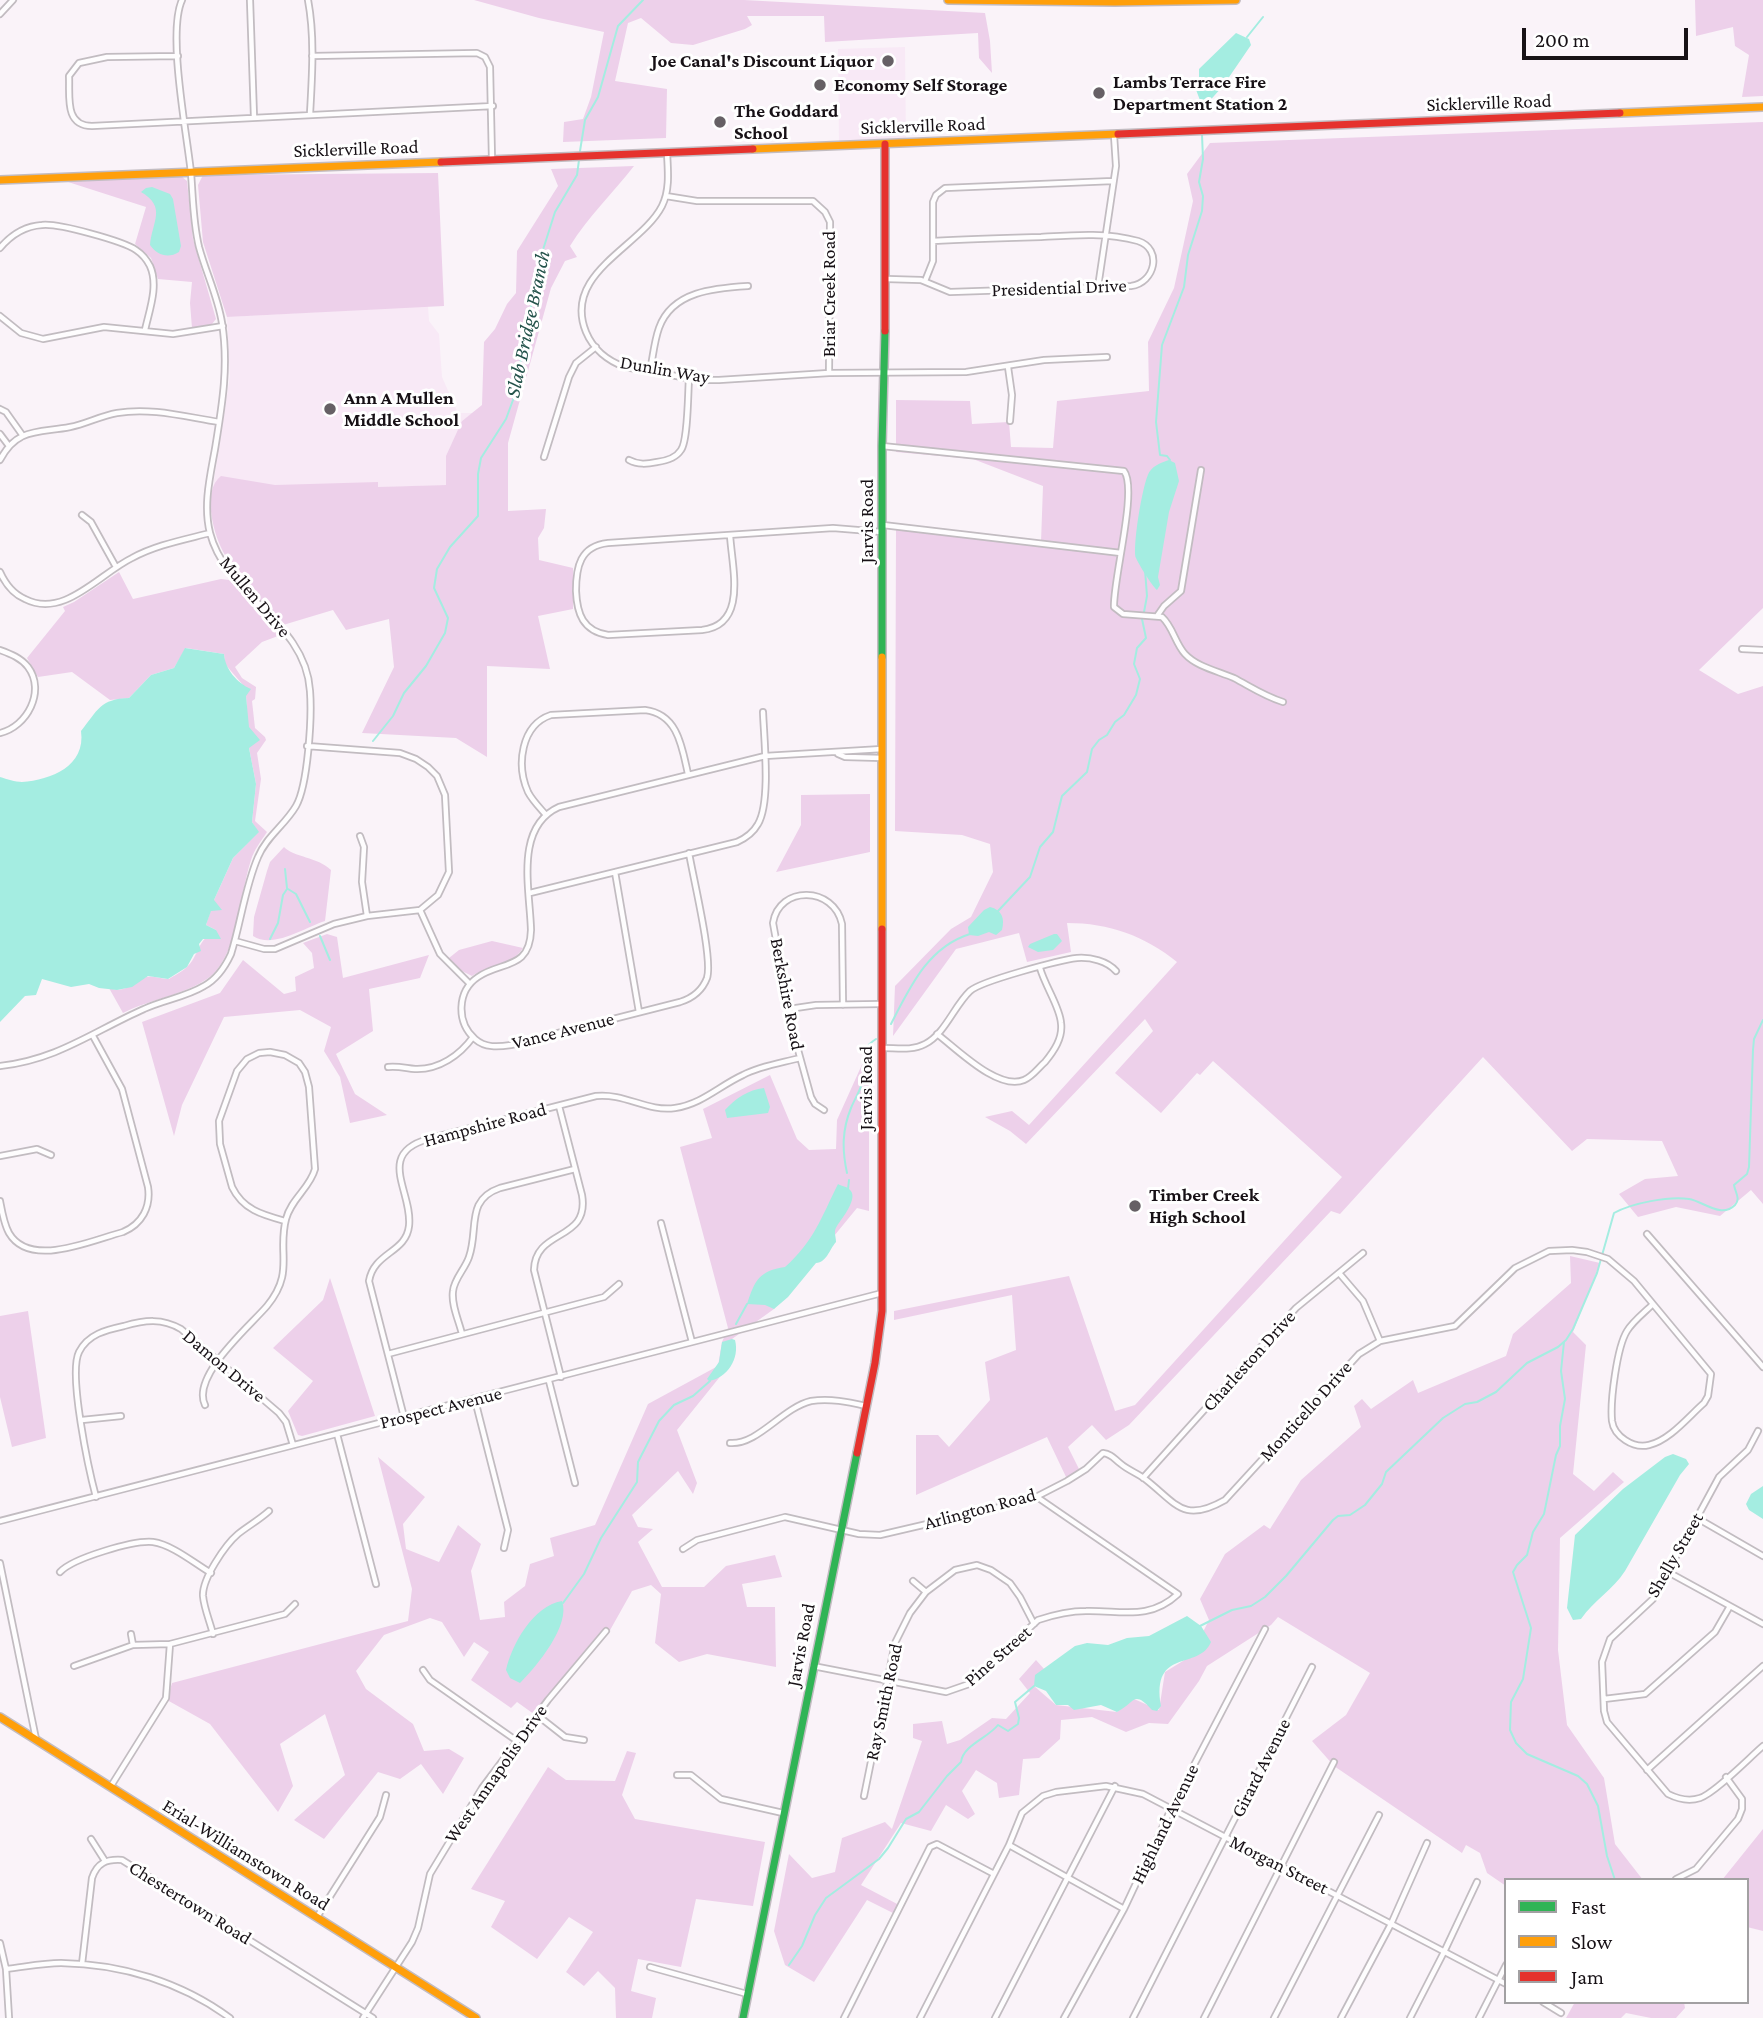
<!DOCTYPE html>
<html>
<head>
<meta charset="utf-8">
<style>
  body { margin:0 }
  #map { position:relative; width:1763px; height:2018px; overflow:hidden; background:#faf3f9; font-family:"Crimson Pro",serif }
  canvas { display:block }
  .legend { position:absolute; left:1504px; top:1878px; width:245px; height:126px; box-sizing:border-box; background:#fff; border:2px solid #a2a0a2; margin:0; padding:9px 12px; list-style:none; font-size:21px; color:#171116 }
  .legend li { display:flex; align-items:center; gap:14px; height:35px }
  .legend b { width:35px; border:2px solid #a2a0a2 }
  .scale { position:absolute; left:1522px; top:28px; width:166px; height:32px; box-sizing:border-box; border:4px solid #171116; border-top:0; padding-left:9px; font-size:21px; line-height:24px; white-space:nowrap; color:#171116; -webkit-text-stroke:5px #fff; paint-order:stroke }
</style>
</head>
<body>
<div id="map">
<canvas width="1763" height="2018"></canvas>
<ul class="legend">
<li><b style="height:9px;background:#30b455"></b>Fast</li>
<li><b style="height:9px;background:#ff9f0a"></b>Slow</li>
<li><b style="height:9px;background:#e5322d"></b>Jam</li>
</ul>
<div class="scale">200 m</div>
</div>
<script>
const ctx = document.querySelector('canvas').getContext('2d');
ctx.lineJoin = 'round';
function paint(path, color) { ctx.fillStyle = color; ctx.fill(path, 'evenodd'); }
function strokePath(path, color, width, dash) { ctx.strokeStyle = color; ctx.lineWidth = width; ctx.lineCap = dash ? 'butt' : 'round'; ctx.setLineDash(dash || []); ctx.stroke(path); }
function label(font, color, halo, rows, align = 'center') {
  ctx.font = font + ' "Crimson Pro",serif'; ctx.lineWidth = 6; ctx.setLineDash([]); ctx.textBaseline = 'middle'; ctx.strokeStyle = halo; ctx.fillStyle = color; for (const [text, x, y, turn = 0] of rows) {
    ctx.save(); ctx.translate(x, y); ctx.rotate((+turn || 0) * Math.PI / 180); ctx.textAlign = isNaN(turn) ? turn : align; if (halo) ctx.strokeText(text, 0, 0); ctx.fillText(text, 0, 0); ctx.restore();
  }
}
paint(new Path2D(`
  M905,47L906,143L839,145L838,49Z
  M428,306L429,321L439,334L442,377L458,413H473L462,421L447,485L212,493L230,376L227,317Z`), '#f8e9f6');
paint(new Path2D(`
  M474,0H744L985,13L990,41L992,73L979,58L978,33L825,42L824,16H747L752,25L745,29L693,45L671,43L641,18L628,23L615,81L667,89L666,138L563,142L564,122L583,119L591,97L604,32L539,18Z
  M1695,0H1763V96L1742,97L1749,55L1735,46L1733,27L1696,36Z
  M1763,122V608L1699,670L1738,694L1763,686V1204L1751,1190L1720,1216L1676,1207L1638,1217L1619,1194L1645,1179L1678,1176L1662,1141L1587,1139L1572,1151L1483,1057L1340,1214L1331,1211L1129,1425L1106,1440L1092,1425L1068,1447L1080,1471L1067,1479L1047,1437L916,1495V1435H938L949,1447L990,1400L985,1362L1016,1350L1012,1295L894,1320V1311L1069,1276L1115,1411L1135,1405L1342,1177L1213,1061L1200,1075L1197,1073L1161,1113L1115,1073L1153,1031L1145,1019L1026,1144L1010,1131L985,1117L1012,1111L1029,1125L1177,962C1145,936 1109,923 1067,923L1071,952L1027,962L1019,933L956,949L893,1036L895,986L951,929L971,917L993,872L990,844L962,835L895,831L896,529L1041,542L1043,486L973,459L896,452V400L970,401L972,424L1009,422L1011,447L1053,448L1057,401L1149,391L1148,342L1174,288L1193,201L1187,174L1210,143Z
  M634,166C613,193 588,217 570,246L577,257L565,261L551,288L508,443V511L546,509L544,528L538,538L539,560L573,568V609L538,616L550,669L487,666V757L456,738L362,733L394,667L389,619L346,630L333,610L273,628L278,636L262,642L235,667L242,678L256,687L255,699L252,701L255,728L265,737L266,740L257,753L261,779L255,821L267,832C261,841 254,850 251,860C240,893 238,950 213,974C193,993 150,999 123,1013L109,988C127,994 131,982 146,977C153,975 161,979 169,979C177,974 187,969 192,961C202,945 198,942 216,930L206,925L214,900L233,858L258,832L252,822L256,784L249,748L246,696L243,685L225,664L224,654L186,648L174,668L151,675L129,698L110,700L72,672L38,677L27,658L65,611L63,607L74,602L119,572L133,599L221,579L245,582C239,573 230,565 225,555C214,537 201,491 221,476L275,485L378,482V487L446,485V456L462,421L482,405L484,342L495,329L507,304L516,293L517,251L558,186L551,169Z
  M438,173L444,306L227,317L203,242L198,185L203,175Z
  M181,176L187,181L193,239L216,319L212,324L192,328L190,303L192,282L158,279L151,258L135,244L146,207L65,181Z
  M870,794V852L776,872L801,825V795Z
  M284,847C293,857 318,857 331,870L325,921C304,928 273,949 253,936L254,917L267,871L270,862Z
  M327,934L337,937L343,978L429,955L420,978L369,989L373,1031L336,1054L355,1094L387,1115L350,1123L340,1077L324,1051L331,1027L300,1010L224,1017L182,1105L174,1136L142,1022L220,993L243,960L284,994L296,991L295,977L314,968L312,953L303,943Z
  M492,941L523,948C511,967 489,965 472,976L462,971L449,958L459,950Z
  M869,1049V1211L857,1208L774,1309L732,1339L727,1368L677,1430L697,1483L693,1494L678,1471L632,1515L638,1527L653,1529L638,1542L662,1587H704L726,1566L775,1555L782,1577L742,1584L747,1607H775L776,1667L707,1654L679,1662L655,1643L661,1594L651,1585L632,1591L609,1632L538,1717L517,1702L511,1708L471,1680L489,1652L474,1642L464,1657L442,1622L430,1618L384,1635L356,1671L366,1689L413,1724L424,1751L449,1749L464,1758L443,1794L421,1764L400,1779L378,1772L324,1839L294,1820L345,1775L325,1714L280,1744L293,1786L278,1812L210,1724L167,1700L172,1683L408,1621L412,1589L378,1457L425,1497L403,1524L406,1549L439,1562L458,1525L481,1544L471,1571L480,1620L505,1617L504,1602L525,1586L530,1564L554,1556L550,1538L595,1525L648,1404L718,1366L722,1342L728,1328L680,1147L712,1138L703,1109L770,1075L797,1139L809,1150L836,1149L837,1120Z
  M1570,1256L1600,1263L1573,1332L1586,1345L1573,1474L1594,1491L1613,1472L1624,1482L1560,1538L1558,1650L1567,1725L1604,1778L1615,1844L1643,1880H1506V1886L1487,1873L1480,1853L1466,1845L1462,1853L1334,1766L1312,1741L1346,1715L1370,1673L1278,1617L1271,1625L1207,1666L1199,1681L1168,1724L1149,1723L1126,1732L1092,1717L1061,1720L1060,1739L1039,1758L1023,1759L1019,1795L999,1798L997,1783L976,1770L962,1791L975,1814L968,1819L946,1805L931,1831L901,1823L861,1885L901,1906L897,1915L867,1900L814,1982L785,1965L774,1931L789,1854L812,1878L835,1872L842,1838L885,1822L892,1829L922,1741L913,1738V1724L942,1721L947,1744L960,1740L992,1718L1006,1719L1030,1693L1019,1679L1036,1660L1045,1670L1034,1686L1056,1705L1117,1712L1134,1699L1159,1710L1165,1672L1191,1656L1209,1620L1200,1599L1225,1554L1264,1525L1270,1529L1301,1480L1361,1427L1354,1406L1362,1399L1371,1409L1413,1380L1418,1393L1506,1356L1513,1334L1571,1283Z
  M330,1278L375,1416L302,1436L298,1435L288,1411L313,1381L273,1348L323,1300Z
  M28,1311L46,1438L12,1447L0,1397V1316Z
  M627,1751L636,1753L622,1795L635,1819L765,1842L753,1906L696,1899L681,1967L638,1959L631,1991L656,1998L652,2018H616L615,1988L598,1971L584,1986L566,1972L593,1932L569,1917L537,1959L491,1927L505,1901L471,1889L548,1767L566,1780L615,1781Z
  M1763,1829V1931L1747,1927V1880H1722Z
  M1575,2002H1684L1685,2008L1676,2018H1651L1626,2013L1621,2018H1566Z`), '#edd0ea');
paint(new Path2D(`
  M1236,33L1249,39L1251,45L1223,86L1205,106L1201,103L1195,87L1199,79V69Z
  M152,187L170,194L173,199L181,246L179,252C168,259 157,255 150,245C152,222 167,207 141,192L146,188Z
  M1169,460L1175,463L1179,481L1169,512L1158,577L1160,585L1157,590C1153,587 1139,565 1136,558C1132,549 1143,479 1150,471C1154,465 1163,462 1169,460Z
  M185,648L224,654C225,669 237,683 251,689L246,696L249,727L260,740L249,748L256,784L252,822L259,832L233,858L214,900L222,910L211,911L206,925L216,930L221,939H203L199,944L201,951L194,954L187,967L168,979L148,976L132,987L117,990L99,988L89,984L71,987L42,979L36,995L25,996L0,1022V777C7,779 15,782 22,782C51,780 86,766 81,731C98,710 100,699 129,698L151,675L174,668Z
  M990,907C1002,910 1005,918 1002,930L996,935L989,932L978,936L969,935L968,927L984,910Z
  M1054,934H1057L1062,941L1053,950L1038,952L1028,947L1030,944Z
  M764,1088L770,1107L768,1113L727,1118L725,1110C736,1098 748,1090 764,1088Z
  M838,1184C841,1186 846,1186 849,1189C860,1197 842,1218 837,1226C833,1232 836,1235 836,1242C829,1250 827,1262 816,1263L788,1297L774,1309L765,1305L747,1304C755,1280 759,1271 785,1267C814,1241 821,1218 838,1184Z
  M732,1339L735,1340C740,1359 727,1378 709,1381L707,1379L719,1362L722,1342Z
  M1673,1454L1686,1459L1689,1464L1680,1475L1625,1571C1613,1590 1594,1600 1581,1619L1573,1620L1567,1608L1575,1535L1623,1489L1665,1457Z
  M1763,1486V1519L1749,1510L1746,1504L1751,1494Z
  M562,1601C571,1625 537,1666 520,1683L510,1678L506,1670C512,1644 533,1606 562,1601Z
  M1187,1616L1201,1626L1211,1642C1199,1671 1151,1647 1161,1706L1157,1711L1152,1710C1133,1689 1135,1703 1117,1712L1101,1705L1074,1710L1068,1705H1056L1046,1691L1034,1686L1035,1675L1075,1646L1087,1643L1108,1645L1127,1638L1149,1636Z`), '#a4ede1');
strokePath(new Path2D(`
  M1247,37L1263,17
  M580,151L585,120L598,97L618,26L643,0
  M1170,460L1167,456L1160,455L1156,422L1162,345L1184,287L1188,255L1202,211L1203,196L1199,182L1203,159L1202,135
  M1144,612L1147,596L1145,570
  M373,741L393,716L404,693L426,666L445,633L448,618L434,588L437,569L450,547L478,516V474L481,458L506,419L520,381L521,351L529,332L532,294L541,256L555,212L577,175L579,160
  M285,869L287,888
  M288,889L296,894L310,922
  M998,911L1030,877L1040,847L1053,832L1062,796L1087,772L1092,749L1099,740L1107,735L1115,722L1124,715L1136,695L1140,679L1134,664L1137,648L1146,638L1142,619
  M320,936L330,960
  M270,939L278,923L283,895L287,889
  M891,1024C910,987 928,947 970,934
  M847,1173C842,1150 842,1130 851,1108C855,1098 862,1088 864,1077C869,1058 856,1052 876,1039
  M848,1189L849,1180
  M736,1324L747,1304
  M1564,1342L1561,1371L1565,1399L1560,1426V1446L1556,1455L1544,1514L1533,1532L1527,1555L1517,1565L1513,1572L1531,1628L1523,1679L1511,1702L1510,1730L1516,1743L1527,1754L1578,1776L1587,1784L1598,1806L1607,1856L1615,1880
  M563,1603L584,1574L601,1538L637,1482L638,1462L659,1421L674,1405L693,1396L710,1381
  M1200,1626L1232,1610L1251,1606L1265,1597L1286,1576L1333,1520L1338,1516L1350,1515L1365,1505L1382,1484L1386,1472L1443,1418L1465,1404L1477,1402L1496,1392L1527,1363L1558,1347L1566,1340L1573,1329L1597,1273L1614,1213C1632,1203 1669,1196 1689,1199C1703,1201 1721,1219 1735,1205C1741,1199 1735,1192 1734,1185L1747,1174L1749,1167L1753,1050L1754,1039L1763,1020
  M789,1965L802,1946L815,1915L826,1898L879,1859L888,1848L906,1819L919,1812L947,1776L961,1762C963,1745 988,1738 998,1725L1008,1731L1018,1724L1019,1718L1015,1702L1034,1686`), '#a4ede1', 2);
const street = new Path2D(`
  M250,0L254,117
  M308,0C315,37 312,77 310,114
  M0,14L13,0
  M178,56L107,57L79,63L69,76C70,96 64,126 92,126L493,106
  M312,56L477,53L485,57L490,67L492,160
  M667,153C668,171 670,190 662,206C641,247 562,273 586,332C593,349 608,361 625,367L699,380H719L829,373L966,372L1044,360L1107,357
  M666,196L697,201H813L825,212L830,222L829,373
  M0,248C11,235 25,226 42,225C58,223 123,241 136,250C142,254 147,260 150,266C159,286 149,311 145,330
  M887,279L921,280L950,292L1131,286C1155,283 1163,249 1138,241C1106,232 1073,235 1041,237C1005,238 969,239 933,241
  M925,281L933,261V202L936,195L945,188L1113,181
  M1098,287L1116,166L1114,135
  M0,316L21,333L43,339L104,327L173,334L223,326
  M1008,367L1012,395L1010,421
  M650,371C653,357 654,342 659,328C672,291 715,288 748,286
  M0,409L6,412L23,436
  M0,434L9,446
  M882,446L1124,471C1138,489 1113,579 1114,607L1123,614L1162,617C1173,627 1175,643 1185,654C1197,667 1218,671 1234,678C1251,687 1264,696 1283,702
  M544,457L569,377L576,363L596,347
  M0,460C17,427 40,433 70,427C86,424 100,416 117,413C151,407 186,417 219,422
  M629,460C638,465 647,464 657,462C665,461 676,458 681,450C688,441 688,392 689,378
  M82,515L91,522L116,567
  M883,525L1121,553
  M730,535C732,568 748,625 702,630L608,635C583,631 577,614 576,591C576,567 580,546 608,543L833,528L882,532
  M0,572C5,583 13,594 25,599C64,619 99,574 132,558C156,545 183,540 210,533
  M1157,616L1164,606L1181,591L1201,470
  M1742,649L1763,650
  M0,650C11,654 21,658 28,667C46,691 27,727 0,733
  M838,754L845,757L882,758
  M546,815C540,808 532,800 528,792C516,765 521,725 551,715L645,710C678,714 682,747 688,774
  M360,836L364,847L362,882L367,916
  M689,853C693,877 713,959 707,978C702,991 693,998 680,1002L511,1045C498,1047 485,1048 475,1039C456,1022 457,991 478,977C501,961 530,970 531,930C530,890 514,827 559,807L765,756L882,749
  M615,872L639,1012
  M530,893L737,842C746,838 753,833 758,824C771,802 764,739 763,712
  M420,910L440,954L470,984
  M235,941L264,949H275L334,924L367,916L420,910L438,895L449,872L445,795L437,776L428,767L416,759L400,753L307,746
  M789,1009L816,1005L881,1004
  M937,1034C957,1049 998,1091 1024,1080C1033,1076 1038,1068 1045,1062C1054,1051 1063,1038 1061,1023C1060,1007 1045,986 1040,968
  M883,1048C897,1048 912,1051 925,1044C945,1034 954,1006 970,991C981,981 1060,960 1077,958C1091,957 1107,961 1116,971
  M0,1066C57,1060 94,1031 144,1009C163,1000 186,997 204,986C217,979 225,967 231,954C241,922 245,887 258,857C266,837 285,825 296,806C308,785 312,717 310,691C306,622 226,596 210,533C203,505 210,477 215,449C222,406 229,366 222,323C218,297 206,273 199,247C193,222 193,198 191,173C187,134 167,33 182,0
  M388,1067C398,1066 405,1068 415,1069C439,1070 460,1055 473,1037
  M559,1106L582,1195C590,1242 535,1228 534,1270L561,1377
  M824,1110L815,1104L811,1097L792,1028L773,923C779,885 834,886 842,924L843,1005
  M0,1156L37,1149L51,1155
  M0,1201C2,1212 4,1224 9,1233C30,1269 92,1240 123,1232C142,1224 151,1207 148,1187L122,1089L93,1036
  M661,1223L692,1342
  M1647,1234L1763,1367
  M1339,1273L1363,1301L1380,1341
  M1653,1304L1711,1374L1708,1396L1704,1403C1688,1417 1670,1440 1649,1445C1633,1449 1614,1436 1612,1421C1610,1401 1617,1347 1627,1331C1633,1321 1645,1312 1653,1304Z
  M462,1334C459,1321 451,1305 453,1291C454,1279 465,1269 469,1257C479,1229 465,1200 500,1188L575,1169
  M388,1354L604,1297L619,1284
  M549,1381L575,1483
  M475,1400L508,1530L504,1548
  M205,1405C191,1376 249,1327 267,1306C295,1272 277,1253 286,1219C291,1199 310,1188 315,1169L309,1087L305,1072L299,1063L285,1055L270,1052L259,1053L247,1059L237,1071L219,1121L220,1144L232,1187C243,1210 263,1215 285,1221
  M404,1417L369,1281C374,1252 406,1253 409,1226C413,1192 375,1154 428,1139L596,1096C625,1093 647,1112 675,1108C702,1104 719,1086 743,1075C760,1066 781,1063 800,1058
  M82,1420L121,1416
  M1758,1431L1748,1450L1719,1477L1653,1599L1610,1639L1602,1662L1604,1711L1607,1722L1668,1794C1678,1799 1688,1802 1700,1798C1715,1793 1749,1758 1763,1746
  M337,1434L376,1584
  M730,1443C758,1445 782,1408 811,1401C830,1398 848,1402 866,1406
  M1143,1478L1296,1308L1363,1253
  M96,1497C89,1471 68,1374 79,1352C88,1334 106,1330 124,1326C145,1320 162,1318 181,1329L279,1413L286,1422L293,1445
  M1697,1518L1763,1556
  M0,1521L882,1293
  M683,1549L697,1540L785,1517L859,1534L880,1535L1030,1500L1067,1481L1086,1469L1103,1453C1112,1454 1114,1459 1121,1464C1128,1470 1137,1473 1145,1479C1176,1503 1183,1524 1225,1500L1359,1354L1380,1341L1455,1326L1515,1268L1549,1251L1572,1250L1587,1252L1608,1259L1634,1281L1653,1304
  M0,1563L36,1739
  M60,1572C73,1558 134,1540 153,1542C173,1545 194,1563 211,1573
  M1668,1572L1763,1624
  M913,1581L926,1592
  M131,1634L133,1645
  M213,1634C210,1622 204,1608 203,1596C202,1579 225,1545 238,1534C248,1526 259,1520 269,1511
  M74,1666L133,1645L170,1644L285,1614L295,1604
  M813,1666L946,1692L969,1684L1038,1620C1053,1615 1069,1611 1086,1611C1121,1610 1149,1621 1178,1594L1037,1497
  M423,1670L430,1680L517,1741
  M1604,1699L1645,1694L1715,1632L1730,1606
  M537,1715L565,1737L584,1740
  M1647,1770L1763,1666
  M677,1775H691L721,1799L783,1813
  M111,1786L166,1698L170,1644
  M864,1796L895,1643L910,1613L926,1592L955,1570L977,1565L991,1570L1010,1583L1020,1597L1034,1624
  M91,1839L105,1861
  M1009,1845L1124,1909
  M1676,1879L1696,1869L1738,1819L1742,1809V1799L1726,1777
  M317,1917L380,1817L386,1795
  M0,1943L6,1969L9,2018
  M82,1964L92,1878C97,1863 106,1859 122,1860L373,2018
  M650,1967L747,1994
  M6,1969C24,1967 43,1963 61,1963C122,1964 181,1982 230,2018
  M1543,2002L1561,2013
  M363,2018L412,1942L418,1928L430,1874L482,1788L548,1700L606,1631
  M844,2018L930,1847L937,1844L994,1874
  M920,2018L1009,1845L1022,1813L1043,1796L1056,1792L1106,1786L1143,1794L1506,1984
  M995,2018L1115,1786
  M1064,2018L1124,1909L1171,1809L1265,1629
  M1133,2018L1312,1667
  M1204,2018L1334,1762
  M1274,2018L1379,1815
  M1341,2018L1391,1924L1427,1843
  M1410,2018L1444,1952L1477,1882
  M1479,2018L1506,1965`);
const fast = new Path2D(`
  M882,657V446L885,331
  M743,2018L857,1453`);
const slow = new Path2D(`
  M948,0L1115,2L1236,0
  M1620,113L1763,107
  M753,149L1118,134
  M0,180L441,162
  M882,657V929
  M0,1717L476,2018`);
const jam = new Path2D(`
  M1118,134L1620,113
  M885,144V331
  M441,162L753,149
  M857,1453L875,1363L882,1311V929`);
strokePath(street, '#c2bcc1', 8);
strokePath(fast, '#c2bcc1', 10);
strokePath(slow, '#c2bcc1', 10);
strokePath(jam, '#c2bcc1', 10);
strokePath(street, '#fefdfe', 4.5);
strokePath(fast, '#30b455', 7);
strokePath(slow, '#ff9f0a', 7);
strokePath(jam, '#e5322d', 7);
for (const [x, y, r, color] of [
  [888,61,7,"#666065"],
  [820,85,7,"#666065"],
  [1099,93,7,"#666065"],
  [720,122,7,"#666065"],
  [330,409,7,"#666065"],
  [1135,1206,7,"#666065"]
]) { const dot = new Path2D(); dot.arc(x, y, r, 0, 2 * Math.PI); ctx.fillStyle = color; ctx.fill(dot); strokePath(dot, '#fff', 2.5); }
label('bold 19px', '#171116', '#fff', [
  ["Joe Canal's Discount Liquor",874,61,"right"],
  ["Lambs Terrace Fire",1113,82],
  ["Department Station 2",1113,104],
  ["Economy Self Storage",834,85],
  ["The Goddard",734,111],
  ["School",734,133],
  ["Ann A Mullen",344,398],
  ["Middle School",344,420],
  ["Timber Creek",1149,1195],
  ["High School",1149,1217]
], 'left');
label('19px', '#171116', '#fff', [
  ["Sicklerville Road",1489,103,-2],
  ["Sicklerville Road",923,126,-2],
  ["Sicklerville Road",356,149,-2],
  ["Presidential Drive",1059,288,-2],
  ["Briar Creek Road",829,294,-90],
  ["Dunlin Way",665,370,10],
  ["Jarvis Road",867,521,-90],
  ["Mullen Drive",255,597,50],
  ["Berkshire Road",787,994,79],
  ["Vance Avenue",563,1031,-14],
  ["Jarvis Road",866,1088,-90],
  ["Hampshire Road",485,1125,-15],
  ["Charleston Drive",1249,1361,-48],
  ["Damon Drive",224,1366,40],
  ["Prospect Avenue",441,1408,-14],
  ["Monticello Drive",1306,1411,-48],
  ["Arlington Road",980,1509,-15],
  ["Shelly Street",1675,1555,-60],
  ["Jarvis Road",801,1645,-79],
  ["Pine Street",998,1656,-41],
  ["Ray Smith Road",884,1702,-78],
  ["Girard Avenue",1261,1768,-63],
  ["West Annapolis Drive",496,1774,-55],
  ["Highland Avenue",1165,1824,-64],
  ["Erial-Williamstown Road",246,1855,32],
  ["Morgan Street",1279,1865,27],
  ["Chestertown Road",190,1903,32]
]);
label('italic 21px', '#24534b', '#fff', [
  ["Slab Bridge Branch",528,324,-78]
]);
</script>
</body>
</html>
